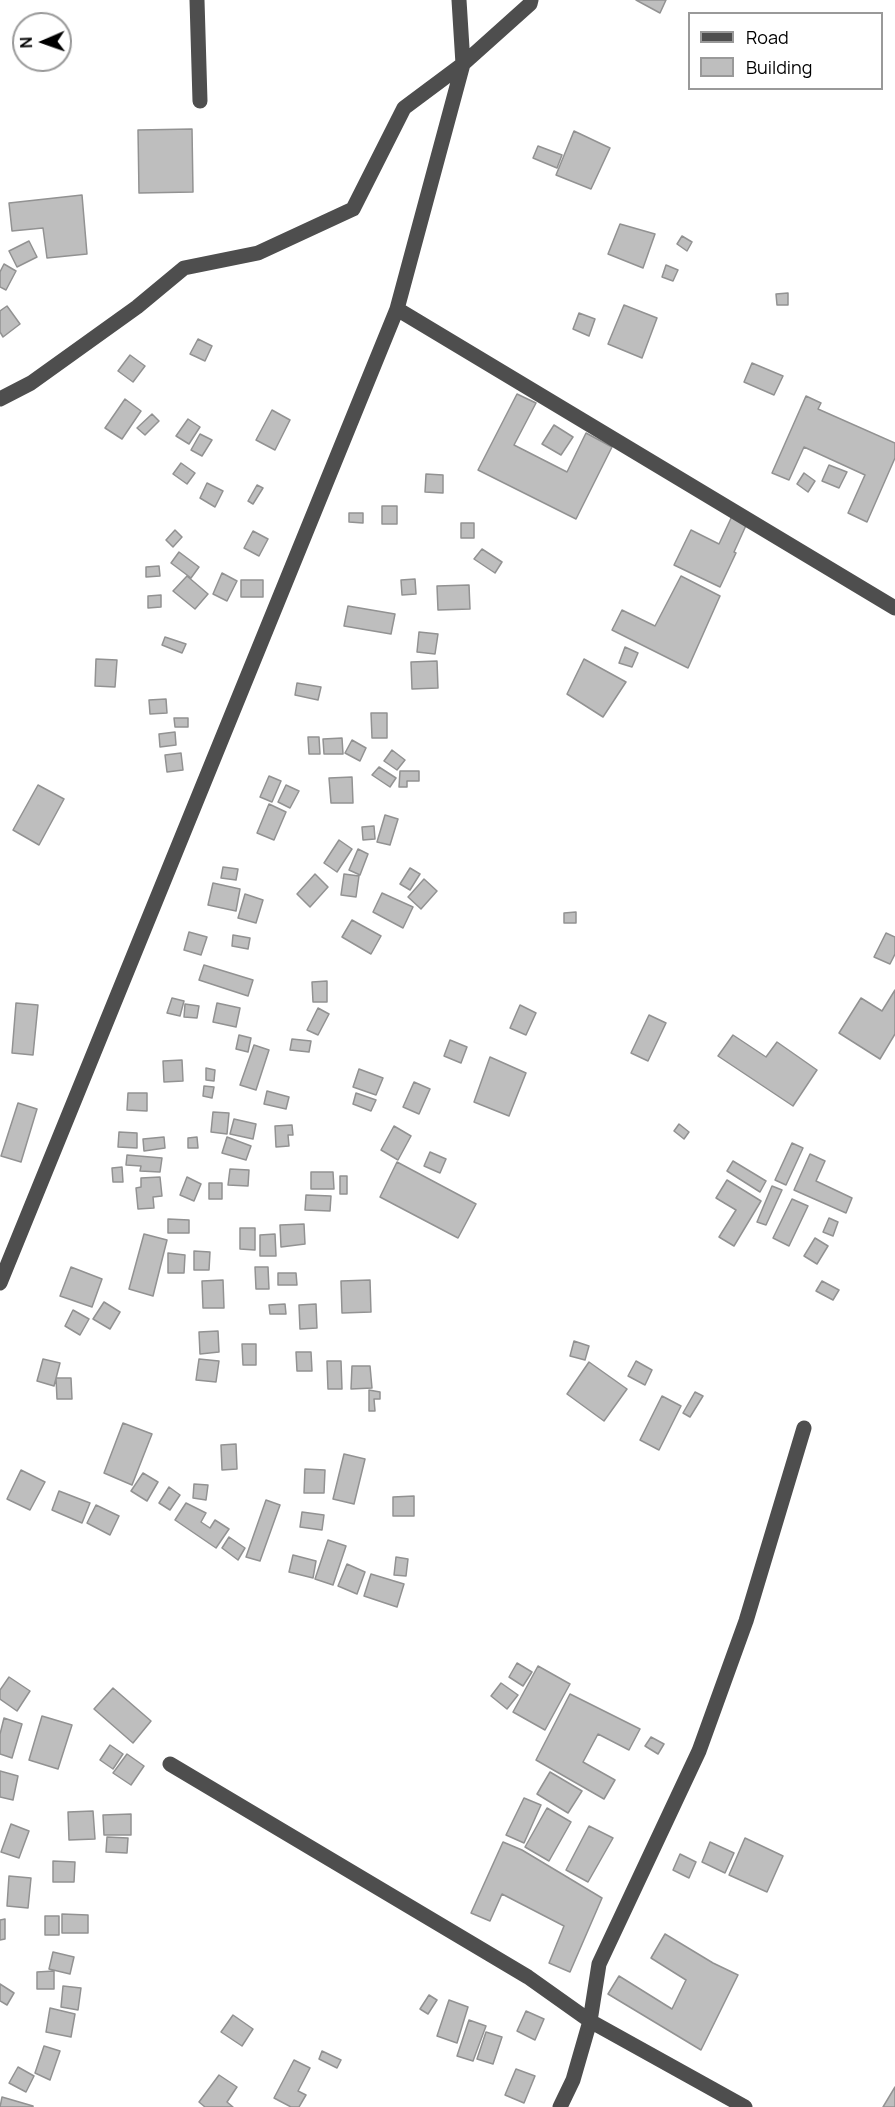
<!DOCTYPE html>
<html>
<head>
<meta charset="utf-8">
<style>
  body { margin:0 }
  #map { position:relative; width:895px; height:2107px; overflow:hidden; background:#fff; font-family:Manrope,sans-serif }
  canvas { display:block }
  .legend { position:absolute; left:688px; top:12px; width:195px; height:78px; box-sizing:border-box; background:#fff; border:2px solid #999; margin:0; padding:8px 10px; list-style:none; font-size:18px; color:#000 }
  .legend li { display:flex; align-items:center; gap:12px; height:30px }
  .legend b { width:30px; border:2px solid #999 }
  .north { position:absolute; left:12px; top:12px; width:60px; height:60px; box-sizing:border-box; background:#fff; border:2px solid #999; border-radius:50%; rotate:268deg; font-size:16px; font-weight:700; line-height:24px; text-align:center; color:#000 }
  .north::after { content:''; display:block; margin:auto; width:21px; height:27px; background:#000; clip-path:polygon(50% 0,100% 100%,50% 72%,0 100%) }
</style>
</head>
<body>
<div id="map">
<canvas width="895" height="2107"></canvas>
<ul class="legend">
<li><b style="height:8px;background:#4e4e4e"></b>Road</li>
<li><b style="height:16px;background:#bebebe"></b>Building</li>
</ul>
<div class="north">N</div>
</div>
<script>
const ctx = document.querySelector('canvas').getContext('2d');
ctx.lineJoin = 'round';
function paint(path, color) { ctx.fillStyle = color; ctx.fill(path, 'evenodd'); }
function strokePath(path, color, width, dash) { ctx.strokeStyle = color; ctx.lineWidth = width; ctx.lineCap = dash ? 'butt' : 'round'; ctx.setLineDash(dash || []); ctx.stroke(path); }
const building = new Path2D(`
  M636,0H666L660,13Z
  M192,129L193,192L139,193L138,130Z
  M574,131L610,148L591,189L556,175Z
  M538,146L562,155L557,168L533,158Z
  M82,195L87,254L47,258L43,228L12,231L9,203Z
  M620,224L655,234L643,268L608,254Z
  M682,236L692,242L687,251L677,244Z
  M29,241L37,257L17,267L9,251Z
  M4,264L16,271L6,290L0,287V272Z
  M666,265L678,270L673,281L662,277Z
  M788,293V305H777L776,294Z
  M624,305L657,318L642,358L608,344Z
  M7,306L20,324L3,337L0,332V311Z
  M579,313L595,319L589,336L573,329Z
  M198,339L212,346L205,361L190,354Z
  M130,355L145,366L133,382L118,371Z
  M752,363L783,376L774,395L744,382Z
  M517,394L536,403L514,445L567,472L586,433L612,447L576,519L478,470Z
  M806,396L821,403L818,409L895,443V458L867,522L848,513L865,475L804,447L789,480L772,473Z
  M125,399L141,411L122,439L105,428Z
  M272,410L290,420L275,450L256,440Z
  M152,414L159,421L145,435L137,428Z
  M188,419L200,427L189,444L176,436Z
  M554,425L573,437L561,455L542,444Z
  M200,434L212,440L202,456L191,450Z
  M181,463L195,473L187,484L173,474Z
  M829,465L847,472L839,488L822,481Z
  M804,473L815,481L808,492L797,484Z
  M426,474L443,475V493L425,492Z
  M207,483L223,491L215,507L200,498Z
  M257,485L263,488L253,504L248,501Z
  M382,506H397V524H382Z
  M349,513H363V523L349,522Z
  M733,514L748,521L734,552L736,553L720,587L674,565L691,530L719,544Z
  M461,523H474V538H461Z
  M175,530L182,537L173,547L166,540Z
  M253,531L268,539L259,556L244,548Z
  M482,549L502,562L495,573L474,559Z
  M179,552L199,567L191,578L171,563Z
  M159,566L160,576L146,577V567Z
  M222,573L237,581L227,601L213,594Z
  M187,576L208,594L195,609L173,591Z
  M681,576L720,596L688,668L612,630L622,610L655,626Z
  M415,579L416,594L402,595L401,580Z
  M241,580H263V597H241Z
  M469,585L470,609L438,610L437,586Z
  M161,595V607L148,608V596Z
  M348,606L395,614L391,634L344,626Z
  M419,632L438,634L435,654L417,652Z
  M165,637L186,644L182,653L162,645Z
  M625,647L638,653L632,667L619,663Z
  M96,659L117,660L115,687L95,686Z
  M584,659L626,682L603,717L567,694Z
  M437,661L438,688L412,689L411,662Z
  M297,683L321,687L318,700L295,695Z
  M166,699L167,713L150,714L149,700Z
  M371,713H387V738H372Z
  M174,718H188V727H175Z
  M175,732L176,745L160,747L159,734Z
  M308,737H319L320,754H309Z
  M342,738L343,754H324L323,739Z
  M352,740L366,748L360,761L345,753Z
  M392,750L405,760L397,770L384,761Z
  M181,753L183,770L167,772L165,755Z
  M379,767L396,778L390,787L372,775Z
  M400,771H419V781H407V787H399Z
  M269,776L281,781L272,802L260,797Z
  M352,777L353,803H331L329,778Z
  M38,785L64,799L39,845L13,830Z
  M286,785L299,791L290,808L278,802Z
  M269,804L286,812L274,840L257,833Z
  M385,815L398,819L390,845L377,842Z
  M374,826L375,839L363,840L362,827Z
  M339,840L352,849L337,872L324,863Z
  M358,849L368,854L360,875L349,870Z
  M223,867L238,869L236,880L221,878Z
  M410,868L420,874L410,890L400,884Z
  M315,874L328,887L310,907L297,894Z
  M344,874L359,876L356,897L341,895Z
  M424,879L437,891L421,909L408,897Z
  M213,883L240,889L236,911L208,905Z
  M382,893L413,907L403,928L373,912Z
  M245,894L263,900L256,923L238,918Z
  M576,912V923H564V913Z
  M352,920L381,936L371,954L342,937Z
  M189,932L207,937L201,955L184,950Z
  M886,933L895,937V954L890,964L874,957Z
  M233,935L250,938L248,949L232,946Z
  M204,965L253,980L248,996L199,980Z
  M327,981V1002H313L312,982Z
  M895,990V1034L880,1059L839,1033L861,998L882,1011Z
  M172,998L184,1001L180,1016L167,1013Z
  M16,1003L38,1005L33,1055L12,1053Z
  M217,1003L240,1008L236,1027L213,1022Z
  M185,1004L199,1006L197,1018L184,1017Z
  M520,1005L536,1013L526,1035L510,1028Z
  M318,1008L329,1014L318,1035L307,1030Z
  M649,1015L666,1023L648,1061L631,1053Z
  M239,1035L251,1038L248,1052L236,1049Z
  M733,1035L766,1057L777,1042L817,1070L793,1106L718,1056Z
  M292,1039L311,1041L309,1052L290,1050Z
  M450,1040L467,1047L461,1063L444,1056Z
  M254,1045L269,1050L256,1090L240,1085Z
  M490,1057L526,1073L509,1116L474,1102Z
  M182,1060L183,1081L164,1082L163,1061Z
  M206,1068L215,1070L214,1081L206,1080Z
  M359,1069L383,1078L376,1095L353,1087Z
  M414,1082L430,1089L419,1114L403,1107Z
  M204,1086L214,1087L212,1098L203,1096Z
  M267,1091L289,1097L286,1109L264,1104Z
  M128,1093H147V1111L127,1110Z
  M356,1093L376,1100L371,1111L353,1104Z
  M18,1103L37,1109L21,1162L1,1156Z
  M213,1112L229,1113L227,1134L211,1132Z
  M234,1119L256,1124L253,1139L230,1134Z
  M679,1124L689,1132L684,1139L674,1131Z
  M292,1125L293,1135H288L289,1146L276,1147L275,1126Z
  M394,1126L411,1136L398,1160L381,1150Z
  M119,1132L137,1133V1148L118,1147Z
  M164,1137L165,1148L144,1151L143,1139Z
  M197,1137L198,1148H188V1138Z
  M227,1137L251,1146L246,1160L222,1153Z
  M792,1143L803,1148L786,1185L775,1180Z
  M430,1152L446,1159L440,1173L424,1166Z
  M810,1154L825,1161L816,1181L852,1198L846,1213L794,1190Z
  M127,1155L162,1158L160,1172L140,1171L141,1166L126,1165Z
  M733,1161L766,1181L760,1192L727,1171Z
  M397,1162L476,1204L458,1238L380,1197Z
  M122,1167L123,1182H113L112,1168Z
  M230,1169L249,1170L248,1186L228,1185Z
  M311,1172H333L334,1189H311Z
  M340,1176H347V1194H340Z
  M160,1177L162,1196L153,1197L154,1208L138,1209L136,1188L141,1187V1178Z
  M187,1177L201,1184L194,1201L180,1195Z
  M727,1180L761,1201L734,1246L719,1237L736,1210L716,1198Z
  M209,1183H222V1199H209Z
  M772,1186L782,1190L766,1225L757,1222Z
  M306,1195L331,1196L330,1211L305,1210Z
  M792,1199L808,1206L789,1246L773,1238Z
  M829,1218L838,1222L833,1236L823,1232Z
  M168,1219L189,1220V1233H168Z
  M304,1224L305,1244L281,1247L280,1225Z
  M240,1228H255V1250L240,1249Z
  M144,1234L167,1240L153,1296L129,1289Z
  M275,1234L276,1256H260V1235Z
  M815,1238L828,1246L817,1264L804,1256Z
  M194,1251L210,1252L209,1270H194Z
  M168,1253L185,1255L184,1273H168Z
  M71,1267L102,1279L92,1307L60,1296Z
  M255,1267H268L269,1289H256Z
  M278,1273H296L297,1285H278Z
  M223,1280L224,1308H203L202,1281Z
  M370,1280L371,1312L342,1313L341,1281Z
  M822,1281L839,1290L833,1300L816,1291Z
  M104,1302L120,1312L110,1329L93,1319Z
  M285,1304L286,1314H270L269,1305Z
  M316,1304L317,1328L300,1329L299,1305Z
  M73,1310L89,1319L80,1335L65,1326Z
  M218,1331L219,1352L200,1354L199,1332Z
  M574,1341L589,1346L585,1360L570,1356Z
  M242,1344H256V1365H243Z
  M296,1352H311L312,1371H297Z
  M43,1359L60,1363L54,1386L37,1381Z
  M199,1359L219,1361L216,1382L196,1380Z
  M327,1361H341L342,1389H328Z
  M636,1361L652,1370L645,1385L628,1376Z
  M589,1362L627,1389L604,1421L567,1394Z
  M352,1366H370L372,1388L351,1389Z
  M56,1378H71L72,1399H57Z
  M369,1390L380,1392V1399H374L375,1411H369Z
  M695,1392L703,1396L690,1417L683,1413Z
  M662,1396L681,1406L659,1450L640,1440Z
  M123,1423L152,1434L132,1485L104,1473Z
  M236,1444L237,1469L222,1470L221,1445Z
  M344,1454L365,1459L354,1504L333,1499Z
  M305,1469L325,1470L324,1493H304Z
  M21,1470L45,1482L30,1510L7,1499Z
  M143,1473L158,1482L147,1501L131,1491Z
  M194,1484L208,1485L206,1500L193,1498Z
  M169,1487L180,1495L170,1510L159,1503Z
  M59,1491L90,1503L82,1523L52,1510Z
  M414,1496V1516H393V1497Z
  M266,1500L280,1505L260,1561L246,1557Z
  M186,1503L206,1513L201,1522L210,1528L215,1520L229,1529L216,1548L175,1520Z
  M96,1505L119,1516L110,1535L87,1523Z
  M302,1512L324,1515L322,1530L300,1527Z
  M229,1537L245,1548L238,1560L222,1548Z
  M328,1540L346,1546L333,1585L315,1579Z
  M293,1555L316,1561L313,1578L289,1572Z
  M396,1557L408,1559L406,1576L394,1575Z
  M347,1564L365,1572L357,1594L338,1586Z
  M371,1574L404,1584L397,1607L364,1596Z
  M517,1663L532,1672L523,1686L509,1677Z
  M538,1666L570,1684L545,1730L513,1712Z
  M9,1677L30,1691L17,1711L0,1699V1690Z
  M501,1683L518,1695L507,1709L491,1696Z
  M113,1688L151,1721L133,1743L94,1709Z
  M570,1694L640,1729L629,1750L598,1734L583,1762L615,1780L604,1799L536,1760Z
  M42,1716L72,1725L58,1769L29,1760Z
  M4,1718L22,1724L12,1758L0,1754V1734Z
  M651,1737L664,1744L658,1754L645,1746Z
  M110,1745L123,1754L113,1769L100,1760Z
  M127,1754L144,1766L131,1785L113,1773Z
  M0,1771L18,1776L13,1800L0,1797Z
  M550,1772L582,1791L568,1813L537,1794Z
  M524,1798L541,1805L524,1843L506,1835Z
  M547,1808L571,1822L549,1861L525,1847Z
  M93,1811L95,1839L69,1840L68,1812Z
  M131,1814V1835H104L103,1815Z
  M11,1824L29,1831L19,1858L1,1852Z
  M589,1826L613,1838L588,1882L566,1870Z
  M107,1837L128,1838L127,1853L106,1852Z
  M745,1838L783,1856L767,1892L729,1875Z
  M503,1842L522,1850L602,1898L570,1972L549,1963L564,1926L502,1894L490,1921L471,1913Z
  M710,1842L734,1853L725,1873L702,1862Z
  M680,1854L696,1862L689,1878L673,1870Z
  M53,1861L75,1862L74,1882H53Z
  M9,1876L31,1878L28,1908L7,1906Z
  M62,1914L88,1915V1933H62Z
  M45,1916H59V1935H45Z
  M5,1919V1939L0,1940V1920Z
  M665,1934L713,1963L738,1975L701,2050L608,1994L619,1976L672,2009L686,1980L651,1958Z
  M53,1952L74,1957L70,1974L49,1969Z
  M54,1971V1989H37V1972Z
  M0,1984L14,1993L7,2005L0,2001Z
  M63,1986L81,1988L78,2010L61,2007Z
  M429,1995L437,2000L428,2014L420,2009Z
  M449,2000L468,2007L457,2043L437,2036Z
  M50,2008L75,2014L71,2037L46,2032Z
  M526,2011L544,2019L535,2040L517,2031Z
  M233,2015L253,2029L242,2046L221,2032Z
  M469,2020L486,2026L473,2061L457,2056Z
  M486,2032L502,2037L493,2064L477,2059Z
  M44,2046L60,2051L50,2080L35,2073Z
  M322,2051L341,2060L337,2068L319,2059Z
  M294,2060L310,2068L298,2091L306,2095L299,2107H291L274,2098Z
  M18,2067L34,2076L26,2092L9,2083Z
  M516,2069L535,2076L524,2103L505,2095Z
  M219,2075L237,2087L227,2102L233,2107H205L199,2102Z
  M895,2087V2107H883Z
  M2,2097L33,2106V2107H0Z`);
paint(building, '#bebebe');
strokePath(building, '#929292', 1.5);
strokePath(new Path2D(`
  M197,0L200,101
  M397,309L463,64L530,4L531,0
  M0,399L31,383L137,307L184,268L258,253L353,209L404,108L463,64L459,0
  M0,1283L397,309L895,608
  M170,1764L528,1977L590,2021L573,2080L560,2107
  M745,2107L590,2021L599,1964L699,1751L746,1621L804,1428`), '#4e4e4e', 15);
</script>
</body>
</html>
